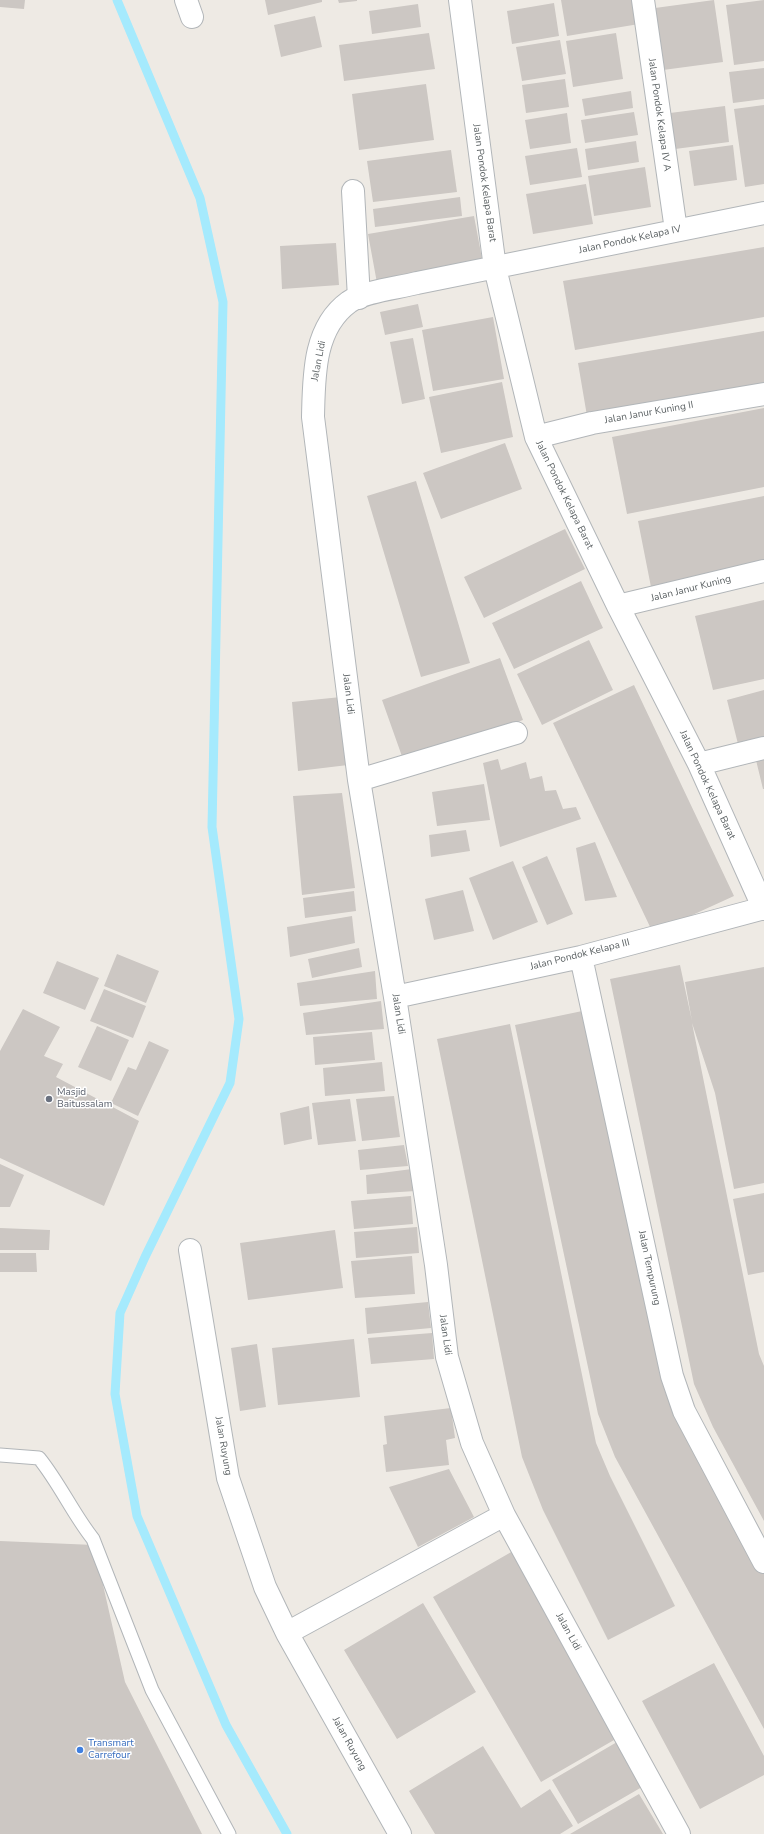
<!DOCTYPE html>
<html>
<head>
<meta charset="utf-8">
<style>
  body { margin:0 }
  canvas { display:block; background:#eeeae4 }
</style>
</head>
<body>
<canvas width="764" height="1834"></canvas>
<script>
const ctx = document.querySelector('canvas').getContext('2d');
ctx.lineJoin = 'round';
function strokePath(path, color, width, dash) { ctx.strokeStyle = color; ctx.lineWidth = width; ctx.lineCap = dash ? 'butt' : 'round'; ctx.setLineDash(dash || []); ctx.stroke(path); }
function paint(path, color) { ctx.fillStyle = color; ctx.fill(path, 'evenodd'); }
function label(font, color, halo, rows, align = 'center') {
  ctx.font = font + ' "Nunito Sans",sans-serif'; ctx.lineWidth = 3; ctx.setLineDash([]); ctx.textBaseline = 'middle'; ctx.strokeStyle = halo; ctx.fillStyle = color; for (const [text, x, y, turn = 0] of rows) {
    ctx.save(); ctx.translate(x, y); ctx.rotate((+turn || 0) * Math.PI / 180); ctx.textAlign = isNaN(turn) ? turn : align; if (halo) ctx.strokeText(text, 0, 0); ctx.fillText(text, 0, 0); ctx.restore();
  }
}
strokePath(new Path2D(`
  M117,0L200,198L223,302L212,827L239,1019L230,1083L145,1257L120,1313L115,1394L137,1516L226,1725L287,1834`), '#a5eafd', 9);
paint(new Path2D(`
  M0,0H25L24,9L0,7Z
  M265,0H322V2L268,15Z
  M338,0H357V1L339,3Z
  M561,0H635L639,24L567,36Z
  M714,0L723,62L663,70L655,8Z
  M764,0V61L734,65L726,5Z
  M554,3L559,36L512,44L507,11Z
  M418,4L421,27L372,34L369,11Z
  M315,16L322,47L281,57L274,25Z
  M429,33L435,69L344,81L339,45Z
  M616,33L623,79L573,87L566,41Z
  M560,40L566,74L522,81L516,47Z
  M764,68V99L733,103L729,72Z
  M565,79L569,107L526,113L522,85Z
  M426,84L434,140L359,150L352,94Z
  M631,91L633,108L585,116L582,99Z
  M764,105V184L745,187L734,109Z
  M725,106L729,142L675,149L670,113Z
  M634,112L638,135L585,143L581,120Z
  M567,113L571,143L530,149L525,120Z
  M636,141L639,162L588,170L585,149Z
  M733,145L737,180L694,186L689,151Z
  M577,148L582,177L530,185L525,156Z
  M451,150L457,192L373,202L367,161Z
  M645,167L651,207L594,216L588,176Z
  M586,184L593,224L533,234L526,194Z
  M460,197L462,216L375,227L373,209Z
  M474,216L483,264L377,283L368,234Z
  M336,243L339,285L282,289L280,246Z
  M764,247V317L575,350L563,281Z
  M418,304L423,327L385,335L380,312Z
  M493,317L504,379L433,391L422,330Z
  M764,331V385L587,416L578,363Z
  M413,338L425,399L402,404L390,342Z
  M502,382L513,437L441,453L429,397Z
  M764,408V487L627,514L612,437Z
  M505,443L522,489L441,519L423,473Z
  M416,481L470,663L421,677L367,496Z
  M764,496V564L651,587L638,521Z
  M565,529L585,569L484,618L464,577Z
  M581,581L603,628L514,669L492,623Z
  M764,600V679L713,690L695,616Z
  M589,640L613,690L542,725L517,674Z
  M500,658L523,720L404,762L382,700Z
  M634,685L734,896L653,933L553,723Z
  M764,690V745L740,752L727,700Z
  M341,697L348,765L298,771L292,702Z
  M764,754V789H763L755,756Z
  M498,759L501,770L526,762L530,779L542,776L545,791L556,790L563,809L576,807L581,819L500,847L483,763Z
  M484,784L490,820L437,826L432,792Z
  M342,793L355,888L302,895L293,796Z
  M466,830L470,851L431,857L429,835Z
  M595,842L617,897L585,901L576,848Z
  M547,856L573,914L547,925L522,867Z
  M513,861L538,922L493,940L469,878Z
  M463,890L474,931L434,940L425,899Z
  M354,891L356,911L305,918L303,898Z
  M352,916L355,943L290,957L287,927Z
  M359,948L362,967L312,978L308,959Z
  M117,954L159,971L146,1003L104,986Z
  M57,961L99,978L85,1010L43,993Z
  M680,965L692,1021L685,982L764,967V1183L734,1189L715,1093L692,1023L759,1354L764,1366V1521L713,1427L694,1384L610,979Z
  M375,971L377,999L300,1006L297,983Z
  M104,989L146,1006L133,1038L90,1021Z
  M381,1001L384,1029L306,1035L303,1013Z
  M23,1009L60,1027L44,1056L63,1064L56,1077L139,1121L104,1206L0,1158V1051Z
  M592,1009L673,1390L764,1566V1729L615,1457L598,1414L515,1025Z
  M510,1024L596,1443L610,1476L675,1606L608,1640L543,1510L522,1457L437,1039Z
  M97,1026L129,1040L111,1081L78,1067Z
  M372,1032L375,1060L315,1065L313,1037Z
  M149,1041L169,1050L138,1116L111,1103L128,1067L136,1070Z
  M382,1062L385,1091L325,1096L323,1068Z
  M394,1096L400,1137L362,1141L356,1099Z
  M350,1099L356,1141L318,1145L312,1103Z
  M309,1106L312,1139L284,1145L280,1113Z
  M404,1145L408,1166L360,1170L358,1150Z
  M0,1164L24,1175L10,1207H0Z
  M412,1169L416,1191L367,1194L366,1175Z
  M764,1193V1272L748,1275L733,1199Z
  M411,1196L413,1224L354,1229L351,1201Z
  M417,1227L419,1253L356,1258L354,1232Z
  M0,1228L50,1230L49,1250H0Z
  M335,1230L343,1288L248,1300L240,1243Z
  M0,1253H36L37,1272H0Z
  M412,1256L415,1294L355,1298L351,1261Z
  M428,1302L431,1328L367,1334L365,1308Z
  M432,1333L434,1359L371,1364L368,1338Z
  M354,1339L360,1397L278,1405L272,1348Z
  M257,1344L266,1407L240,1411L231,1348Z
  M451,1408L455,1438L446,1440L449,1465L386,1472L383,1445L387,1444L384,1416Z
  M449,1469L474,1517L418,1547L389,1487Z
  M0,1541L94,1545L125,1682L202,1834H0Z
  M513,1551L621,1736L541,1782L433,1597Z
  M423,1603L476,1692L397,1739L344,1650Z
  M714,1663L764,1756V1775L700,1809L642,1701Z
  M617,1742L642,1787L578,1824L552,1780Z
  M483,1746L521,1808L550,1789L573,1826L560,1834H435L409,1791Z
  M639,1794L663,1834H570Z`), '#ccc7c3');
const lane = new Path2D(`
  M0,1455L39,1458C60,1484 73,1514 93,1539L152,1690L229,1834`);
const street = new Path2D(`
  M186,0L192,17
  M460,0L495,268L536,437L618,606L699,764L764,909
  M643,0L676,230
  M353,191L359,298
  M536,437L592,423L764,394
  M618,606L764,571
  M699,764L764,748
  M359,780L516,733
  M581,957L672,1376L684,1411L764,1562
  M395,997L581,957L764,908
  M190,1250L228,1478L265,1587L287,1633L400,1834
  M287,1633L504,1515
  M679,1834L504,1515L472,1443L447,1357L436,1265L395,997L359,780L313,417C314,377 313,328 349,302C365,291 398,288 417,283L764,213`);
strokePath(lane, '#b2b6b9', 15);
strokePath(street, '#b2b6b9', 24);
strokePath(lane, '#fff', 13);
strokePath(street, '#fff', 22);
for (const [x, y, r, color] of [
  [49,1099,4,"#6b7280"],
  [80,1750,4,"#3f7fe0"]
]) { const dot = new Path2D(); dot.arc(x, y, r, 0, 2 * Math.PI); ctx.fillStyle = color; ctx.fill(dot); strokePath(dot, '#fff', 1.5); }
label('10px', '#5c6264', '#fff', [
  ["Jalan Pondok Kelapa IV A",659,115,82],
  ["Jalan Pondok Kelapa Barat",484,183,82],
  ["Jalan Pondok Kelapa IV",630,240,-12],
  ["Jalan Lidi",319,361,-79],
  ["Jalan Janur Kuning II",649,413,-10],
  ["Jalan Pondok Kelapa Barat",564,495,64],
  ["Jalan Janur Kuning",691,589,-14],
  ["Jalan Lidi",348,694,83],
  ["Jalan Pondok Kelapa Barat",707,785,65],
  ["Jalan Pondok Kelapa III",580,955,-14],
  ["Jalan Lidi",398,1014,81],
  ["Jalan Tempurung",649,1268,78],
  ["Jalan Lidi",445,1335,82],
  ["Jalan Ruyung",223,1446,80],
  ["Jalan Lidi",568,1632,61],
  ["Jalan Ruyung",349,1744,61]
]);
label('10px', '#5b616d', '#fff', [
  ["Masjid",57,1093],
  ["Baitussalam",57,1105]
], 'left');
label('10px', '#366cbe', '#fff', [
  ["Transmart",88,1744],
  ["Carrefour",88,1756]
], 'left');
</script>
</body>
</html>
